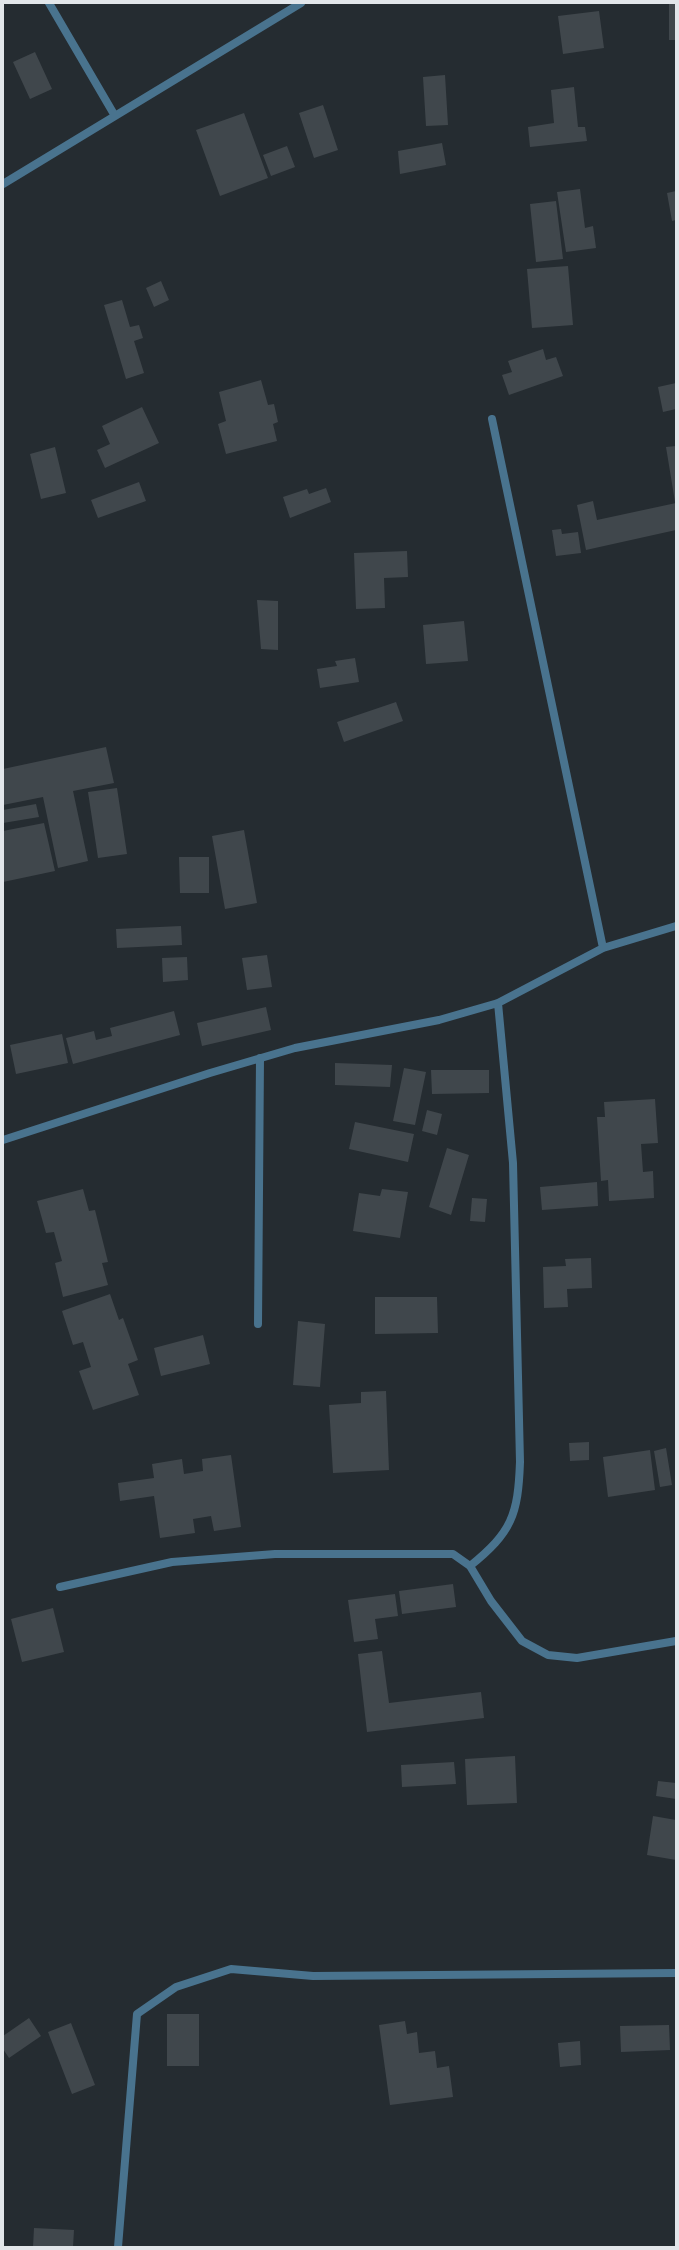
<!DOCTYPE html>
<html>
<head>
<meta charset="utf-8">
<style>
  body { margin:0 }
  #map { position:relative; width:679px; height:2250px; overflow:hidden; background:#252c31; font-family:Rubik,sans-serif }
  canvas { display:block }
  .frame { position:absolute; inset:0; border:4px solid #e2e6ea; pointer-events:none }
</style>
</head>
<body>
<div id="map">
<canvas width="679" height="2250"></canvas>
<div class="frame"></div>
</div>
<script>
const ctx = document.querySelector('canvas').getContext('2d');
ctx.lineJoin = 'round';
function paint(path, color) { ctx.fillStyle = color; ctx.fill(path, 'evenodd'); }
function strokePath(path, color, width, dash) { ctx.strokeStyle = color; ctx.lineWidth = width; ctx.lineCap = dash ? 'butt' : 'round'; ctx.setLineDash(dash || []); ctx.stroke(path); }
paint(new Path2D(`
  M669,3H676V40H669Z
  M599,11L604,48L563,54L558,16Z
  M35,52L52,89L30,99L13,62Z
  M445,75L448,125L426,126L423,77Z
  M574,87L578,127H585L587,141L530,147L528,127L554,123L551,90Z
  M323,105L338,150L314,158L299,113Z
  M244,113L268,178L220,196L196,130Z
  M442,143L446,165L400,174L398,151Z
  M287,146L295,167L271,176L263,155Z
  M580,189L585,228L593,226L596,248L566,252L557,192Z
  M676,191V220L672,221L667,193Z
  M556,201L563,259L536,262L530,204Z
  M568,266L573,325L532,328L527,269Z
  M161,281L169,300L154,307L146,288Z
  M122,300L130,327L139,325L143,338L134,341L144,373L126,379L104,305Z
  M543,349L546,360L556,357L563,376L509,395L502,375L512,372L508,361Z
  M261,380L268,405L274,404L278,422L273,424L277,441L226,454L218,424L226,421L219,392Z
  M676,383V409L663,412L658,387Z
  M142,407L159,443L105,468L97,450L110,444L102,426Z
  M676,446V502H675L666,447Z
  M55,447L66,493L41,499L30,454Z
  M139,482L146,501L98,518L91,500Z
  M326,488L331,502L290,518L283,497L307,489L309,494Z
  M593,501L597,520L676,503V530L586,550L577,505Z
  M561,529L562,534L578,532L581,553L556,556L552,530Z
  M407,551L408,577L384,578L385,608L356,609L354,553Z
  M257,600L278,601V650L261,649Z
  M464,621L468,661L426,664L423,625Z
  M355,658L359,682L320,688L317,669L337,666L335,661Z
  M396,702L403,721L344,742L337,722Z
  M106,747L114,783L73,791L88,861L58,868L43,797L3,805V769Z
  M117,788L127,854L98,858L88,792Z
  M36,804L39,817L3,823V810Z
  M44,823L55,871L3,882V831Z
  M244,830L257,903L225,909L212,836Z
  M179,857H209V893H180Z
  M181,926L182,945L117,948L116,929Z
  M267,955L272,987L247,990L242,958Z
  M187,957L188,980L163,982L162,958Z
  M266,1007L271,1030L202,1046L197,1023Z
  M174,1011L180,1035L73,1064L66,1038L94,1031L96,1040L112,1036L110,1028Z
  M62,1034L68,1063L16,1074L10,1045Z
  M335,1063L392,1065L390,1087L335,1085Z
  M404,1068L426,1072L415,1125L393,1121Z
  M431,1070H489V1093L432,1094Z
  M655,1099L658,1143L641,1144L643,1172L653,1171L654,1198L609,1201L608,1180L601,1181L597,1117H605L604,1102Z
  M427,1110L442,1114L437,1135L422,1131Z
  M355,1122L414,1134L408,1162L349,1149Z
  M447,1148L469,1155L451,1215L429,1207Z
  M597,1182L598,1206L542,1210L540,1187Z
  M83,1189L89,1211L95,1210L108,1262L102,1263L108,1285L63,1297L55,1263L62,1261L54,1232L46,1233L37,1201Z
  M382,1189L408,1192L400,1238L353,1231L359,1193L380,1196Z
  M472,1198L487,1199L485,1222L470,1221Z
  M591,1258L592,1288L567,1289L568,1307L544,1308L543,1267L566,1266L565,1259Z
  M110,1294L119,1320L123,1318L138,1360L128,1364L139,1395L93,1410L79,1371L91,1367L83,1342L73,1345L62,1311Z
  M375,1297H437L438,1333L375,1334Z
  M298,1321L325,1324L320,1387L293,1385Z
  M203,1335L210,1364L161,1376L154,1348Z
  M386,1391L389,1470L333,1473L329,1405L361,1403V1392Z
  M589,1442V1460L570,1461L569,1443Z
  M666,1448L672,1485L660,1487L654,1451Z
  M650,1450L655,1490L608,1497L603,1457Z
  M231,1455L241,1527L214,1531L211,1516L193,1519L195,1533L160,1538L154,1496L120,1501L118,1483L154,1478L152,1464L182,1459L184,1474L203,1471L202,1459Z
  M453,1584L456,1607L402,1614L399,1591Z
  M395,1594L398,1616L375,1619L378,1639L354,1642L348,1600Z
  M53,1608L64,1652L22,1662L11,1619Z
  M382,1651L389,1703L481,1692L484,1718L367,1732L358,1654Z
  M515,1756L517,1803L467,1805L465,1759Z
  M454,1762L456,1784L402,1787L401,1765Z
  M658,1781L676,1783V1799L656,1796Z
  M653,1816L676,1820V1860L647,1855Z
  M167,2014H199V2066H167Z
  M29,2018L41,2036L9,2058L3,2049V2036Z
  M405,2021L407,2034L417,2032L419,2053L435,2051L437,2068L449,2066L453,2097L390,2105L379,2025Z
  M71,2023L95,2085L72,2094L48,2032Z
  M669,2025L670,2050L621,2052L620,2026Z
  M580,2041L581,2065L560,2067L558,2043Z
  M34,2228L74,2230L73,2247H33Z`), '#40474c');
strokePath(new Path2D(`
  M49,3L115,116
  M3,184L301,3
  M492,419L603,948
  M3,1140L210,1073L295,1048L439,1020L498,1003L603,948L676,926
  M258,1324L260,1058
  M470,1566C512,1532 518,1515 520,1462L513,1163L498,1003
  M60,1587L172,1562L275,1554H453L470,1566L491,1601L522,1641L548,1655L577,1658L676,1641
  M118,2247L137,2014L176,1987L231,1969L313,1976L676,1973`), '#49738e', 8);
</script>
</body>
</html>
